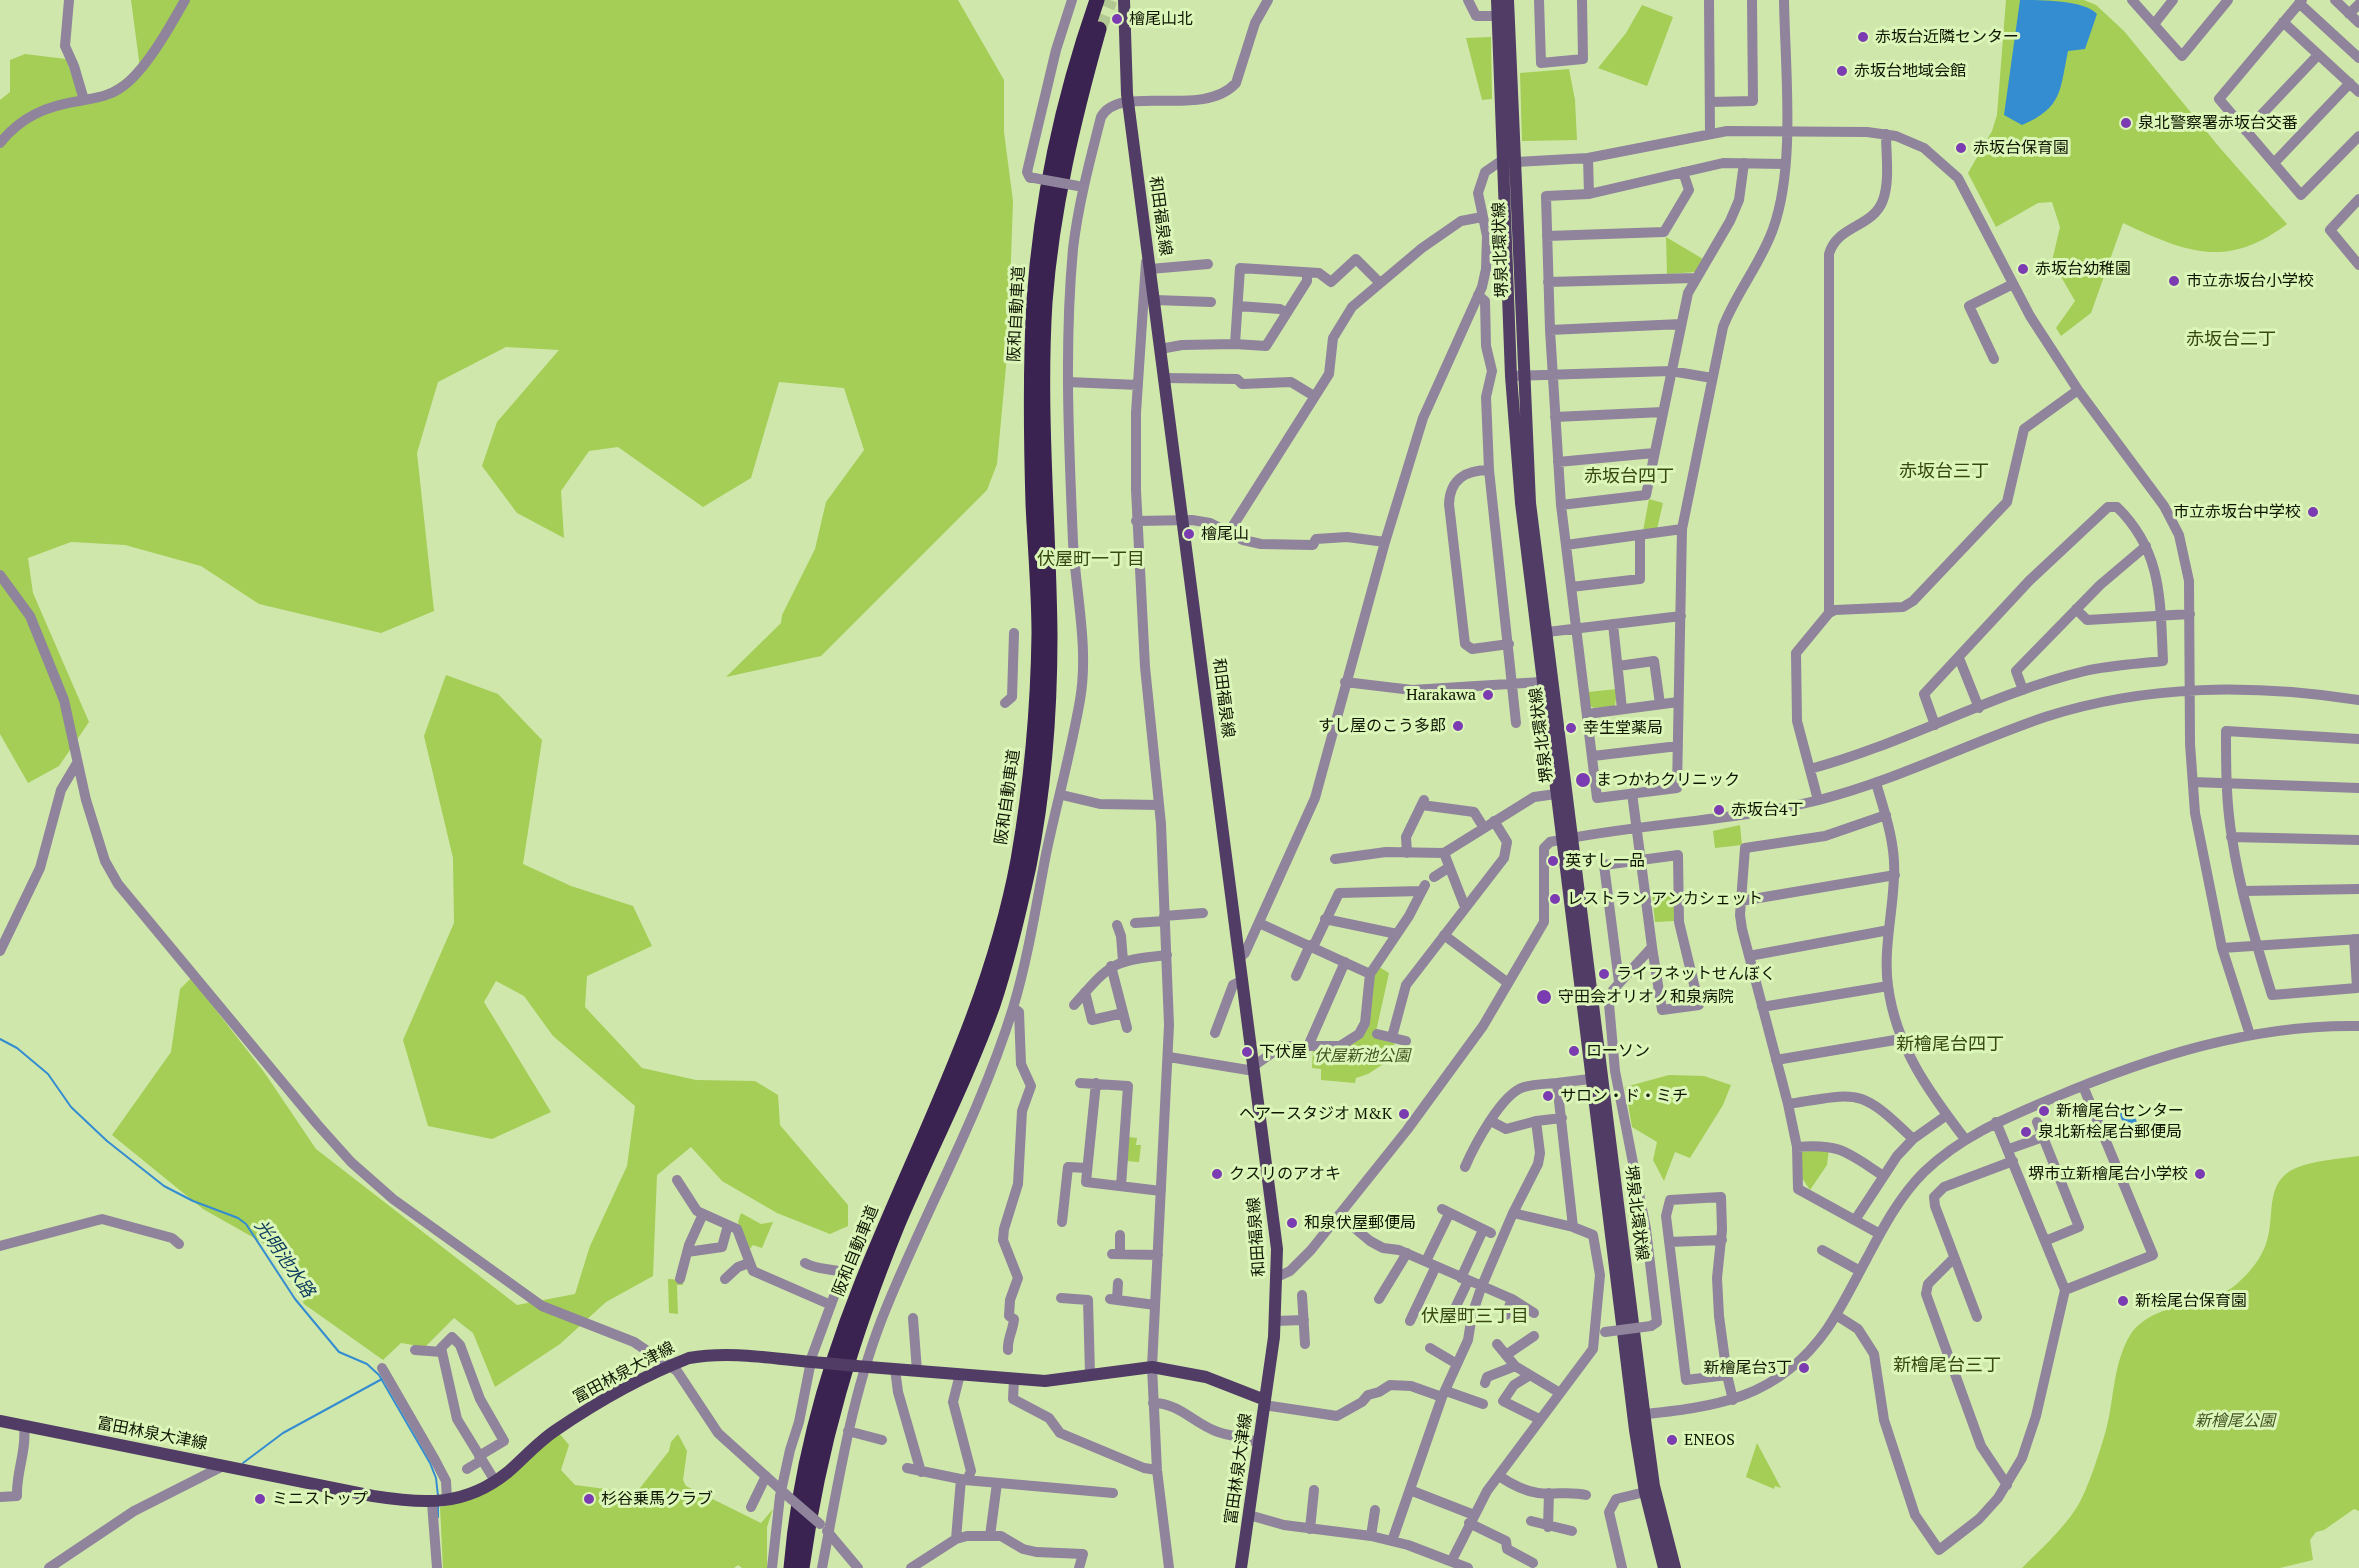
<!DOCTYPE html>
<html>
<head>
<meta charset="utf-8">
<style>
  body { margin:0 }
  canvas { display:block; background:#cfe7ab }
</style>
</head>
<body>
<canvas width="2359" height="1568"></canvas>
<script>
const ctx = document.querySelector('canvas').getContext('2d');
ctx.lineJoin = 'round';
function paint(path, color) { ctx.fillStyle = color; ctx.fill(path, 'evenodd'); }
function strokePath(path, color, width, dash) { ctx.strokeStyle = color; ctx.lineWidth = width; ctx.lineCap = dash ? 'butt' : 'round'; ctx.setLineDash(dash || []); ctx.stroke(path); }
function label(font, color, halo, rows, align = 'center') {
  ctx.font = font + ' "PT Serif","Noto Sans JP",serif'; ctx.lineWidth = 6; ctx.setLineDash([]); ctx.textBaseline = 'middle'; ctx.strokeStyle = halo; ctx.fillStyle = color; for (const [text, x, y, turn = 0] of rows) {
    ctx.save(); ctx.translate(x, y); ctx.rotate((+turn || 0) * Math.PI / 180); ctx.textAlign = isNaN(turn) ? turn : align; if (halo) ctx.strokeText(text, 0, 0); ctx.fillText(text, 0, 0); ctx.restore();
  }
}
paint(new Path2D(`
  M131,0H958L1004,80V132L1013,201L1008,345L997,464L987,490L821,656L726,677L781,623L782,615L815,549L826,502L864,450L844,388L779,382L751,478L703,507L618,447L589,451L561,491L564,538L517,513L482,466L497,422L559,350L506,347L438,382L417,453L434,611L381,633L259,604L201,566L125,545L71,542L28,558L33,593L89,722L59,766L28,783L0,734V100L10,92V60L25,54L66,59L81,100L97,98L140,68Z
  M2006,0H2084L2096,5L2124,31L2220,148L2287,224C2226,270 2186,252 2123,223L2091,313L2061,336L2056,328L2075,301L2052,261L2060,227L2052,202L2038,203L1996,227L1968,173L1992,131L1997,115Z
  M1642,5L1673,17L1647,86L1598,68L1626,33Z
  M1491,37L1492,99L1482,100L1466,38Z
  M1569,69L1575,100L1577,140L1522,141L1520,73Z
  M1666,237L1703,259L1696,272L1667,274Z
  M1649,499L1663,503L1657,529L1643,531Z
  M446,675L498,694L542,740L523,864L571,886L633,906L652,946L587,976L585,1007L642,1068L696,1080L755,1081L778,1095L780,1125L848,1205V1226L830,1234L777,1213L722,1181L691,1147L657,1175L653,1276L606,1302L560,1344L495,1387L473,1333L454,1318L425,1347L401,1343L383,1360L304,1304L279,1252L203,1209L112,1135L171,1052L180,989L191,978L264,1072L316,1149L517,1305L575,1294L590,1246L627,1166L635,1106L553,1036L524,996L496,981L484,1002L551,1112L492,1139L428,1126L403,1040L454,923L453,858L424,736Z
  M1617,689L1615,706L1594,708L1590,706L1588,692Z
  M1740,825L1742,845L1715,848L1713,831Z
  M1674,894V921L1655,922L1652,895Z
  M1379,967L1389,973L1375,1036L1395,1042L1388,1061L1368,1074L1356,1078L1355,1083L1321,1080V1069L1312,1068L1313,1048L1339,1049L1362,1034L1372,977Z
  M1669,1075L1704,1076L1731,1085L1723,1105L1690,1158L1675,1152L1664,1181L1653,1160L1657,1142L1632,1127L1625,1087Z
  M1129,1137L1137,1138L1136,1145H1141L1139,1162L1126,1161Z
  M1829,1149L1827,1165L1810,1190L1802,1178V1152Z
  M2359,1156V1511L2354,1509L2324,1530L2316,1532L2310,1540L2313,1560L2280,1568H2022C2041,1549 2063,1529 2077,1507C2087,1492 2101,1448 2106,1430C2114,1400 2113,1365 2129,1337C2152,1298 2210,1311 2240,1281C2251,1271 2261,1258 2266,1244C2276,1217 2263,1182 2296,1168C2315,1160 2339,1159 2359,1156Z
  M741,1213L761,1224L773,1222L762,1248L753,1245L749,1250L738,1222Z
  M668,1279L683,1280V1285H677L678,1314L669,1313Z
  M559,1433L569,1445L561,1470L575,1485L636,1493L669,1451L671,1442L678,1434L687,1451L683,1480L686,1486L761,1523L773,1509L767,1527V1568H742L738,1565L734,1568H443L440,1507L454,1503Z
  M1757,1443L1781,1488L1775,1486L1774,1489L1746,1477Z`), '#a4ce56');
paint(new Path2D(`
  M2020,0C2041,0 2085,0 2097,14L2085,49L2068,51C2060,89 2063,108 2022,125L2004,115Z
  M2129,1104L2141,1131L2129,1136L2117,1109Z`), '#348cd1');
strokePath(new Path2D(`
  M0,1039L17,1048L48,1074L71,1107L107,1141L164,1186L193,1201L238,1218L246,1224L295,1299L339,1352L367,1364L379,1375L430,1463L436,1478L438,1496
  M243,1463L283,1433L382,1379
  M438,1505V1517`), '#348cd1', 2);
strokePath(new Path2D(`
  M1099,29L1110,0`), '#b2c892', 15, [15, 8]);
strokePath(new Path2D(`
  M69,0L65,46L74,66L84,100
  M1468,0L1476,16H1498
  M1539,0L1541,63L1583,59L1582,0
  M1709,0L1710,134
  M1784,0C1785,68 1796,166 1773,229C1761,263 1736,293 1723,327L1682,529L1677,788L1597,798L1561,505L1550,330L1546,196L1589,194L1723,163L1785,164
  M2132,0L2182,56L2228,0
  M2302,0L2219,99L2301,195L2359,136
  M2335,0L2359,23
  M2299,3L2359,58
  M2349,14L2359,4
  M2283,22L2359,92
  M2155,23L2173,0
  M1710,102L1753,101L1752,0
  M2246,131L2318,55
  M0,143C21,117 46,106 79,101C93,98 107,97 119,89C144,74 171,25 185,0
  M1588,158L1589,194
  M2274,163L2350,83
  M1034,178H1030L1027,172L1056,50L1072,0
  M2359,199L2330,230L2359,265
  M1547,236L1664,232L1689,190L1683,172
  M1146,262L1136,413V490L1145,667L1161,824L1169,1025L1152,1367L1157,1470L1169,1568
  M1150,269L1208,264
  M1548,282L1695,278
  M1478,295L1485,301L1486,346L1492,371L1486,397L1489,470L1516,723
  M1155,300L1211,302
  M1238,306L1280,309L1287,313
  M1550,330L1681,324
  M1235,344L1266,346L1307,281V273
  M1160,349L1182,345L1235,344L1240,268L1319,273L1331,282L1356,259L1380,283
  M1994,359L1969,306L2013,284
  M1511,376L1671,371L1712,378
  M1164,378L1237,379L1242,384L1291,382L1314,396
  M1068,382L1138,385
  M1555,417L1663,412
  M1558,462L1654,453
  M1489,470C1466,470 1450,479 1449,504L1465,644L1472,649L1509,644
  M1561,505L1646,495L1688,293L1730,221L1739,200L1744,163
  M1136,521L1192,520L1210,523L1243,540L1261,544L1313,545L1316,539L1347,537L1385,542
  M1229,532L1329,374L1333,338L1352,307L1422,248L1461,221L1482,217
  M1566,545L1682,529
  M0,575L30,616L64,700L86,800L105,861L118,884L317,1124L351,1162L393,1199L542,1306L634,1342L677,1371L718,1433L791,1499
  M1571,587L1640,579V535
  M2076,609L2087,620L2190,614
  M1829,613V254C1837,225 1873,228 1883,200C1890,181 1886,154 1886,134
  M1613,624L1622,709
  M1539,633L1681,616
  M1959,658L1979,708
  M1618,666L1654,661L1660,704
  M1345,682L1412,690L1541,682
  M2023,690L2016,671L2100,585L2146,546
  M1005,703L1012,697L1014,633
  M1587,714L1678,702
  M1593,756L1678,746
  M1810,769C1904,744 1990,694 2085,671C2111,665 2137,664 2163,661C2160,601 2163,552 2117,507H2108L2029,581L1924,694L1935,725
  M2193,782L2359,788
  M1876,783C1885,813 1896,845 1894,876C1893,913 1883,950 1888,986C1896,1047 1929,1092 1965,1139
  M1632,793L1652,947L1613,990L1609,1004L1615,1071L1646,1229L1657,1322L1651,1326
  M1062,795L1100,804L1159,805
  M1818,800L1797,721L1796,653L1829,613L1835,610L1903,607L1913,601L2007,502L2024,429L2078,390
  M1422,805L1474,812L1484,828
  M2231,837L2359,840
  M1407,853L1406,837L1424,800
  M1444,853L1534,797L1556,794
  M1335,859L1386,852L1444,853L1465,907
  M1434,877L1448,868
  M2243,891L2359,889
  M1741,901L1895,875
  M1164,916L1203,913
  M1325,919L1397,934
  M1135,923L1165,921
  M1259,923L1370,974
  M1117,925L1121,936L1123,961
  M1444,935L1508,983
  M2354,939L2357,988L2272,995C2256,943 2240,891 2232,838C2226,803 2226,767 2226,731L2359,739
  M1313,947L1339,893L1422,891
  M2222,948L2359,939
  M0,951L40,868L61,790L77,763
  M1749,956L1889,930
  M1240,957L1245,953L1315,798L1385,542L1423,418L1482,287L1486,269L1487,236L1478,193L1485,172L1498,163L1588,158L1727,131L1867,132L1896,136L1924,148L1958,178L2030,316L2078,390L2164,506L2179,535L2189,581L2190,744L2195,813L2222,948L2250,1035
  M1111,966L1127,1028
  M1296,976L1310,945
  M1619,982L1604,865L1678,855L1679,922L1699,1005L1662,1010L1652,947
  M1085,992L1092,1020L1123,1013
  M1074,1005C1111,963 1111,961 1167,955
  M1762,1007L1888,986
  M1215,1033L1233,985L1243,980
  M1377,1034L1406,1041
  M1392,1037L1406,985L1504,858L1507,842L1494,821
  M1309,1044L1345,962
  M1169,1057L1248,1070L1282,1046H1340L1359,1034L1365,1023L1370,974L1409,916L1425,885
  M1776,1060L1901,1039
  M1080,1083L1128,1086L1121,1186
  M1096,1083L1086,1182L1161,1191
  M1788,1104C1860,1093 1859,1087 1913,1139
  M1491,1121L1506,1129L1536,1121
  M2037,1122L2043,1137
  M1797,1147C1840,1143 1848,1153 1882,1175
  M2009,1149L2043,1137L2079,1227L2045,1241
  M1465,1167C1474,1146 1502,1093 1524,1087C1534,1084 1546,1084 1557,1083
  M677,1180L697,1211L737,1229L753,1271L831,1305
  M1442,1209L1491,1233
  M1513,1213L1573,1227
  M1339,1215L1370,1241L1383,1248L1399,1250L1512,1299L1534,1313
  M1855,1220L1897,1156L1913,1139L1947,1115
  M1062,1222L1068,1167L1087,1168
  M1880,1234L1798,1189L1797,1147L1788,1104L1742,929L1740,915L1745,848L1825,836L1886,815
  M1669,1242L1722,1240
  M0,1246L102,1219L172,1238L179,1244
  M1822,1250L1860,1271
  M687,1252L722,1247L728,1225
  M1112,1254L1158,1255
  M1120,1254V1235
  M1954,1258L1928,1284L1926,1294L1981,1446L2007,1485
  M1426,1261L1449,1214
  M1277,1277L1290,1271L1311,1250L1407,1130L1483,1026L1544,922V848L1550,842C1639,823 1731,822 1819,800C1897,780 1969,743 2045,717C2148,684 2253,684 2359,700
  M1461,1278L1483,1230
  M680,1279L689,1245L703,1214
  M725,1279L738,1267L749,1263
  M2065,1290L2153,1255L2083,1086
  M1302,1295L1305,1344
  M1061,1298L1088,1300L1090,1374
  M1110,1299L1155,1305
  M1117,1299L1118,1283
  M1379,1299L1407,1253
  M1506,1315L1512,1299
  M1836,1315L1858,1329L1874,1354L1884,1420L1915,1515L1939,1550L1979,1519L1998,1498L2022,1458L2036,1416L2065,1290L1996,1122
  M1977,1317L1935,1206L1934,1197L1944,1187L2013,1161
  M913,1318L917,1371
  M1275,1321L1304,1320
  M1410,1321L1436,1266
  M1449,1321L1468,1281
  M1497,1344L1515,1366L1560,1393
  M1430,1348L1457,1364
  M415,1350L442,1352L441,1348L452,1337L460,1345L480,1399L504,1441L479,1456
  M1008,1350C1007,1339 1013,1331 1014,1319L1009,1316L1010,1300L1018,1278L1003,1240L1004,1229L1018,1184L1022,1111L1031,1086L1021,1064L1019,1012L1013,1008
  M442,1352L457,1419L495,1481
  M1506,1355L1534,1336
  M382,1368L435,1460L446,1481L447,1500
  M895,1369L898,1392L921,1472
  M960,1374L953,1402L971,1471L967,1480
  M1530,1375L1514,1385L1503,1401L1539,1419
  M1727,1375L1686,1380L1666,1216L1670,1200L1721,1197L1722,1230L1717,1278L1719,1316L1727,1375L1733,1400
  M1014,1379L1013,1399L1049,1418L1060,1433L1144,1468L1157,1470
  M1485,1383L1487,1377L1515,1366
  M1446,1391L1483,1404
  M1153,1403C1180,1403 1194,1424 1218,1432C1232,1437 1245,1436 1259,1443
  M1264,1405L1337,1416L1362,1402L1368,1395L1379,1392L1390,1385L1411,1386L1442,1397
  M1637,1415C1716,1407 1778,1399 1827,1329C1842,1307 1854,1282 1867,1258C1883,1228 1899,1197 1924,1172C1961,1136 2006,1118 2053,1098C2150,1057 2252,1024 2359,1026
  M848,1431L882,1440
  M907,1468L965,1480L1113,1493
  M467,1469L482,1460
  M1499,1476C1511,1484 1523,1491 1538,1493C1555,1495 1570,1491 1586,1495
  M1410,1490L1474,1515
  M0,1497L17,1496C16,1471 27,1451 24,1426
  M432,1503L437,1568
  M751,1507L766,1476
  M1249,1515L1284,1525L1371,1536L1408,1545L1468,1568
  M1531,1521L1572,1531
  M1469,1523L1506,1541L1507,1549L1533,1563
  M1548,1527L1549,1493
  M1310,1529L1314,1490
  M827,1531L858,1568
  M990,1536L997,1483
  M1371,1536L1375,1510
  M956,1539L961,1479
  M1392,1541L1442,1397L1468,1340L1472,1315L1481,1288L1513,1213L1538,1164L1540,1153L1536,1121L1562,1118
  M1452,1560L1487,1491L1593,1349L1600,1275L1593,1235L1573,1227L1557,1083L1598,1078
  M49,1568L134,1511L223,1466
  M772,1568L780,1496L790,1450L799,1422L812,1356L843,1272C829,1268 817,1270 805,1263
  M822,1568C839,1479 852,1390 887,1306C928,1206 981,1112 1013,1008C1028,958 1036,906 1046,854C1057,802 1071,752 1080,700C1089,649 1076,594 1073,542C1069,445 1064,347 1073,249C1078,205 1090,160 1101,117C1120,82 1202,120 1236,83L1255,23L1268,0
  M911,1568L956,1539L967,1536H1001L1023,1549L1036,1552L1083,1554L1079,1568
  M1622,1568L1609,1512L1616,1499L1645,1492`), '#8f849c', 10);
strokePath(new Path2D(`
  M1124,0L1127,94L1277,1249L1274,1337L1241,1568
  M1497,0L1511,376L1521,503L1635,1430L1645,1492L1664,1568
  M1508,0L1530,503L1646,1427L1654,1486L1675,1568
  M856,1366L1045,1381L1152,1367L1206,1377L1265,1400
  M0,1421L373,1496C424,1504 465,1507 508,1472C524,1458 538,1442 556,1430C597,1402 643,1376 689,1358C733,1350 780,1360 824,1363`), '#503c65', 12);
strokePath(new Path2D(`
  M791,1568C799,1472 825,1375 861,1285C917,1144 990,1011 1018,860C1031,785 1038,710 1039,634C1039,591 1035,547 1033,504C1031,437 1030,368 1034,301C1041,198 1063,97 1097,0
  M802,1568C819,1445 851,1339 898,1224C929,1151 966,1080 993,1005C1008,960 1019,912 1029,866C1044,791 1050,713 1050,636C1049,525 1038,413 1045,302C1052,209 1074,118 1099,29`), '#3a2251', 15);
strokePath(new Path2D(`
  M1034,178L1078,186
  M1605,1332L1651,1326
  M791,1499L820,1524`), '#8f849c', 10);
strokePath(new Path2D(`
  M824,1363L856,1366`), '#503c65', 12);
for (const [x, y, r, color] of [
  [1117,19,6,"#7c3cb1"],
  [1863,37,6,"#7c3cb1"],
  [1842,71,6,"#7c3cb1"],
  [2126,123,6,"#7c3cb1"],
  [1961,148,6,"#7c3cb1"],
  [2023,269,6,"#7c3cb1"],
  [2174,281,6,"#7c3cb1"],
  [2313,512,6,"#7c3cb1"],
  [1189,534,6,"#7c3cb1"],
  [1488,695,6,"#7c3cb1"],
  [1458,726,6,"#7c3cb1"],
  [1571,728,6,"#7c3cb1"],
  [1583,780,8,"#7c3cb1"],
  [1719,810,6,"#7c3cb1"],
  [1553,861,6,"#7c3cb1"],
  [1555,899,6,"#7c3cb1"],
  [1604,974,6,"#7c3cb1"],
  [1544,997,8,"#7c3cb1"],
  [1574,1051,6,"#7c3cb1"],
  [1247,1052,6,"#7c3cb1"],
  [1548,1096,6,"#7c3cb1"],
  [2044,1111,6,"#7c3cb1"],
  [1404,1114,6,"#7c3cb1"],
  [2026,1132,6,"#7c3cb1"],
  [1217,1174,6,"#7c3cb1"],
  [2200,1174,6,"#7c3cb1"],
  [1292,1223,6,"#7c3cb1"],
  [2123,1301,6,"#7c3cb1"],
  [1804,1368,6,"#7c3cb1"],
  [1672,1440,6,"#7c3cb1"],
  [260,1499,6,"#7c3cb1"],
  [589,1499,6,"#7c3cb1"]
]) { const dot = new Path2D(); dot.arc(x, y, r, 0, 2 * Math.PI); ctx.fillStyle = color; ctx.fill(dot); strokePath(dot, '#dcf5b8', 2); }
label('16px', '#0e1602', '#dcf5b8', [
  ["檜尾山北",1129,19],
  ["赤坂台近隣センター",1875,37],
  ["赤坂台地域会館",1854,71],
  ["泉北警察署赤坂台交番",2138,123],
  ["赤坂台保育園",1973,148],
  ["赤坂台幼稚園",2035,269],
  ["市立赤坂台小学校",2186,281],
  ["市立赤坂台中学校",2301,512,"right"],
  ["檜尾山",1201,534],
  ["Harakawa",1476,695,"right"],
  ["すし屋のこう多郎",1446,726,"right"],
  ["幸生堂薬局",1583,728],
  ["まつかわクリニック",1596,780],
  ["赤坂台4丁",1731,810],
  ["英すし一品",1565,861],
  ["レストラン アンカシェット",1567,899],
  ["ライフネットせんぼく",1616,974],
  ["守田会オリオノ和泉病院",1558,997],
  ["ローソン",1586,1051],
  ["下伏屋",1259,1052],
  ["サロン・ド・ミチ",1560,1096],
  ["新檜尾台センター",2056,1111],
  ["ヘアースタジオ M&K",1392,1114,"right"],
  ["泉北新桧尾台郵便局",2038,1132],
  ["クスリのアオキ",1229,1174],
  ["堺市立新檜尾台小学校",2188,1174,"right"],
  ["和泉伏屋郵便局",1304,1223],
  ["新桧尾台保育園",2135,1301],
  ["新檜尾台3丁",1792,1368,"right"],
  ["ENEOS",1684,1440],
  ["ミニストップ",272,1499],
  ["杉谷乗馬クラブ",601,1499]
], 'left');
label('16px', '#0e1602', '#dcf5b8', [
  ["和田福泉線",1160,216,82],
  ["堺泉北環状線",1501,250,-92],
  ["阪和自動車道",1017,314,-87],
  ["和田福泉線",1223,698,83],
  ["堺泉北環状線",1542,735,-97],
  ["阪和自動車道",1008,797,-82],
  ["堺泉北環状線",1636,1213,83],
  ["和田福泉線",1257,1237,-94],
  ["阪和自動車道",856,1251,-68],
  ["富田林泉大津線",624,1373,-28],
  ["富田林泉大津線",152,1434,11],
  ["富田林泉大津線",1239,1469,-82]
]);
label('italic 16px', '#435623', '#dcf5b8', [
  ["伏屋新池公園",1362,1056],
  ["新檜尾公園",2235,1421]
]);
label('18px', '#374910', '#dcf5b8', [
  ["赤坂台二丁",2231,340],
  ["赤坂台三丁",1944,472],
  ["赤坂台四丁",1629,477],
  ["伏屋町一丁目",1091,560],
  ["新檜尾台四丁",1950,1045],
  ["伏屋町三丁目",1475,1317],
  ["新檜尾台三丁",1947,1366]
]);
label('italic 18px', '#09395b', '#dcf5b8', [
  ["光明池水路",284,1259,55]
]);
</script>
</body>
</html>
